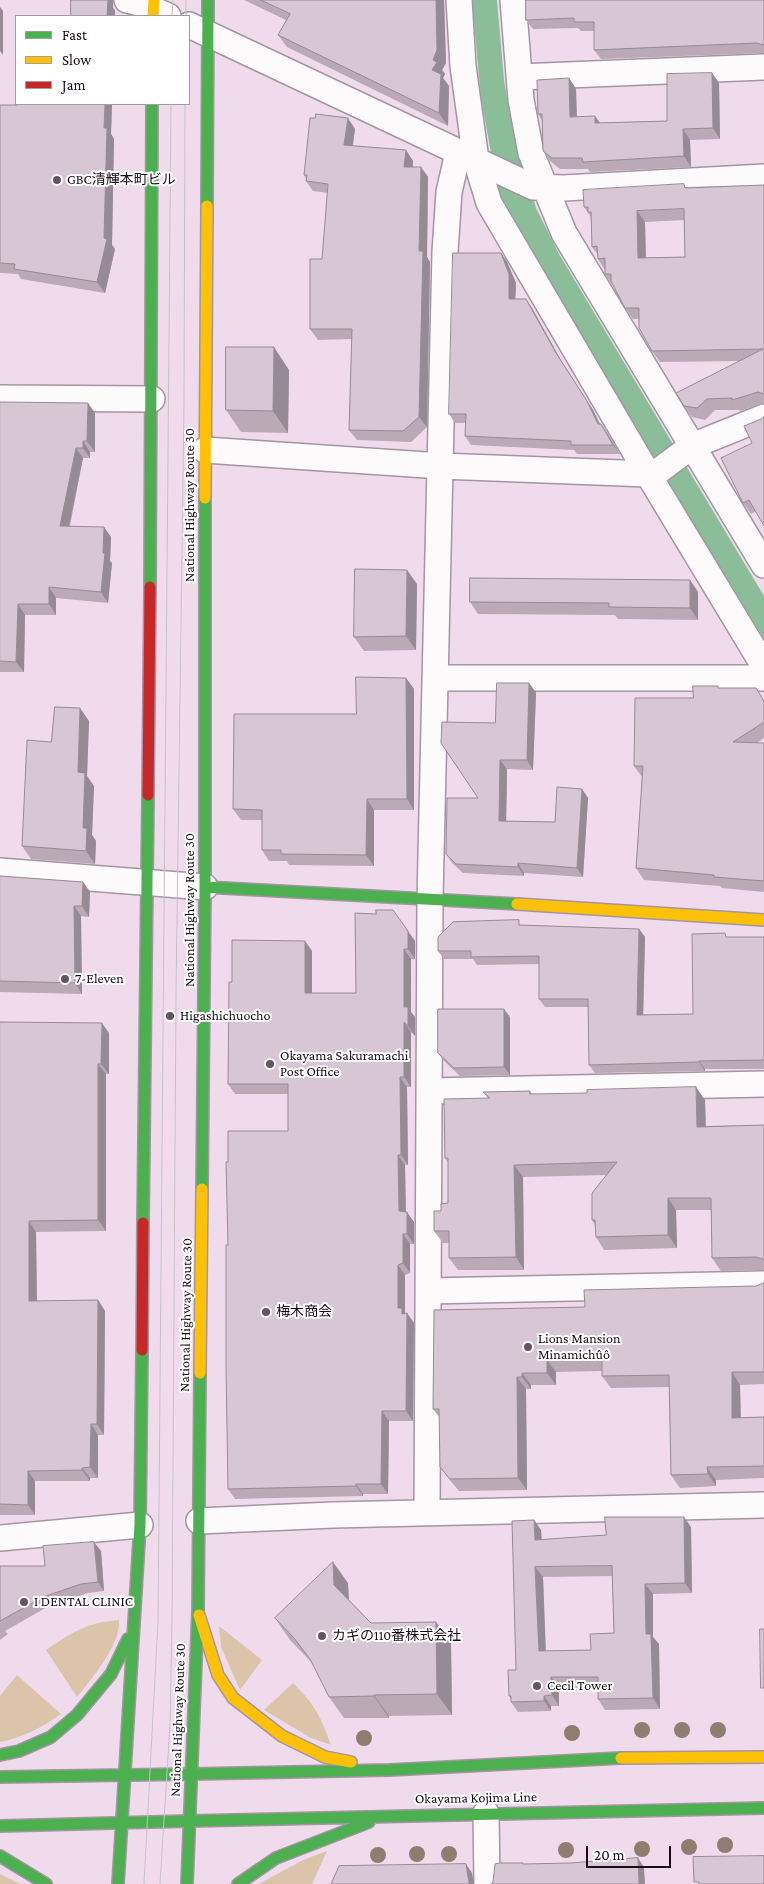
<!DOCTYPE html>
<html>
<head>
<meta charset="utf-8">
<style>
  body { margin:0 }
  #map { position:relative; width:764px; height:1884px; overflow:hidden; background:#f0dbed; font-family:"Crimson Pro",serif }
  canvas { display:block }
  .legend { position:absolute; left:15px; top:15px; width:175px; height:90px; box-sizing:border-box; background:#fff; border:1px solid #a39da2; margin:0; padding:6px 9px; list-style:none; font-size:15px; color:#180b16 }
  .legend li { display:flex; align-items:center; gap:10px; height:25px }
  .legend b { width:25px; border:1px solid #a39da2 }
  .scale { position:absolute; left:586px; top:1846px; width:85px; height:22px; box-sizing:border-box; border:2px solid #180b16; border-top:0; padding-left:6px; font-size:15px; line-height:18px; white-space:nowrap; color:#180b16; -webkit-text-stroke:4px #fff; paint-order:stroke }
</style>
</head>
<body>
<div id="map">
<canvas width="764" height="1884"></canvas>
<ul class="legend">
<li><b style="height:6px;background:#4caf50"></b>Fast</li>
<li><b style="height:6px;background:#ffc107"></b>Slow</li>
<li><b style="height:6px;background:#c62828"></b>Jam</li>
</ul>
<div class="scale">20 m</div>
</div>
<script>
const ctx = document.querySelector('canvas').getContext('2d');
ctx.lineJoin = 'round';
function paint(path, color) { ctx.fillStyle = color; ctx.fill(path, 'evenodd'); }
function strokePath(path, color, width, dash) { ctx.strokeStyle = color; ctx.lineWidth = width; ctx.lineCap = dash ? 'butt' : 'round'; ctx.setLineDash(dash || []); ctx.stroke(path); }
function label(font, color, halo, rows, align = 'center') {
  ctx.font = font + ' "Crimson Pro","Noto Sans JP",serif'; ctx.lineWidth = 4; ctx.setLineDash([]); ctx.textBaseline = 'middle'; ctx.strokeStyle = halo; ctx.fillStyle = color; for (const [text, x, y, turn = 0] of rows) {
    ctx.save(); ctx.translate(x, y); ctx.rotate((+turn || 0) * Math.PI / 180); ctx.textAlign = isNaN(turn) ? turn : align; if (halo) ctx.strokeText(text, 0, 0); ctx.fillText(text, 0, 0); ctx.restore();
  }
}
paint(new Path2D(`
  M119,1620C121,1645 92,1678 77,1697L46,1650C73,1632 85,1623 119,1620Z
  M219,1626L262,1660L240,1690L221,1647Z
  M17,1675L61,1714C43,1727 22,1738 0,1742V1696Z
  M293,1683C315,1705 320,1715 331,1745L311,1738L264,1710Z
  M327,1851L312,1884H259L303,1860Z
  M0,1874L20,1884H0Z`), '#dbc4a9');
paint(new Path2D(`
  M472,0H497L504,80L510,115L536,208L559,254L764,596V639L649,454L498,191L481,98Z`), '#8abd98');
const street = new Path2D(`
  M127,0L136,2L168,16
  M459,0L463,66L476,160L489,203L648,474L764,666
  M513,0L521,100L531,153L564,233L764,565
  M189,25L533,187L564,188L764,177
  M519,77L764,67
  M0,398L152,399
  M205,450L441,466L648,474L657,472L692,446L764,417
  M435,678H764
  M0,871L205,887
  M429,1091L764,1084
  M428,1291L764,1284
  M427,1513L430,898L445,252L449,192L458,153
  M199,1521L333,1515L764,1505
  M0,1538L140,1525
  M486,1813L487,1884`);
const fast = new Path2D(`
  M207,206L208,0
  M150,587L152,104
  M205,887L517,904
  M202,1189L205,887V498
  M143,1223L148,795
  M0,1755L19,1751L51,1737L77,1715L111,1674L128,1639
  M192,1774L390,1770L621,1758
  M0,1777L192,1774
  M190,1821L764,1808
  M0,1826L190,1821
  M0,1856L46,1884
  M118,1884L140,1525L142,1350
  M187,1884L198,1611L200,1373
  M238,1884L276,1858L369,1822`);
const slow = new Path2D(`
  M153,16L154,0
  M205,498L207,206
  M517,904L764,920
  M200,1373L202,1189
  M199,1615L218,1675L233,1698L282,1736L325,1757L351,1762
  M621,1758L764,1757`);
const jam = new Path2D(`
  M148,795L150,587
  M142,1350L143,1223`);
strokePath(street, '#a495a2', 28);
strokePath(fast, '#a495a2', 14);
strokePath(slow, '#a495a2', 14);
strokePath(jam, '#a495a2', 14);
strokePath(street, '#fdfafc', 25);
strokePath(fast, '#4caf50', 11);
strokePath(slow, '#ffc107', 11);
strokePath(jam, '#c62828', 11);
strokePath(new Path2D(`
  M172,16L173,0
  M186,16V0
  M144,1884L158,1621L171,104
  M160,1884L170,1725L172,1621L176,993L184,401L185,104`), '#c6c1c6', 1);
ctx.fillStyle = '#8f7e6f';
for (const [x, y] of [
  [642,1730],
  [682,1730],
  [718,1730],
  [572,1733],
  [364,1738],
  [725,1845],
  [689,1847],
  [642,1849],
  [566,1850],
  [417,1854],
  [449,1854],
  [378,1855]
]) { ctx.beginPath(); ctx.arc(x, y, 8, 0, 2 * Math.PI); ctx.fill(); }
paint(new Path2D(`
  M244,0H444L446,63L442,70L445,74L443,78L449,86L448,126L287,47L278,35L286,20Z
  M764,0V53L601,59L594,50V31H581L578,28L533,29L526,20Z
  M712,73L719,83L720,139L690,140L691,167L590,172L588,169H560L550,161L543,151L542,121L538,114L569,78L576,89L577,117L600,123L667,121Z
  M112,104L111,134L114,139L112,245L115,249L105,293L21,279L18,274L0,273V105Z
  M355,129L353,146L406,150L413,161V167H421L428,177L427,257L430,262L427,427L411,442L357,440L349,430L352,339L318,340L310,329L322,259L328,193L313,191L306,181V179L304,175Z
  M764,185V403L740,411L739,410H715L705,420L692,417L684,406L740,361L660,362L652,351L639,319H633L625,308L613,286L605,274V270L598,259V255L592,247L591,217L584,207L687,187ZM684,220L685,257L646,258L645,222Z
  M501,253L507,262L516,283L515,299L532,308L562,362L593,410L600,424H601L607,433L620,454H577L574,450L471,445L465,436V423H455L449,414Z
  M289,370L288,433L241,432L226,410Z
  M0,402L95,413V452H90V458H83L70,526L111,537L110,561L112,563L108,603L56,598V615H25L24,672H0Z
  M761,419L756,511L751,514L743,503L752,443Z
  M690,580L698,592V620L618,619L615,615L478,614L470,602Z
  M417,584L416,650L364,651L354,637Z
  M406,678L414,689V810H374V866L289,865L287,861H269L262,850V820H241L233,809L356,714Z
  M529,683L536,693L533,770L507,769L506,821L555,822L582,789L588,798L583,877L524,873V876L463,873L452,863L446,854L478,798L495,723Z
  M720,688L764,700V738L757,743H764V892L722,888L720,886L644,880L636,868L642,777L634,766L693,698Z
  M89,721L87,776L94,786L92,835L96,841L95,864L31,859L22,846L51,742Z
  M0,876L83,882L90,892L89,917L81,916L82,994L0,992Z
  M355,913L415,941V959H411V1012L415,1017V1036L411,1032V1087H407L408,1165H405L406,1212L414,1222V1244H410V1273L405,1275V1313H407L414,1323L413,1421H389L388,1494H363V1496L235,1499L228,1489V1162L288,1131V1094H235L228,1084L232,982L305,941L312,951V993H356Z
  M522,925L639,929L645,937L643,1015L693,1014L728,937H764V1069H705V1071L595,1073L589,1065L588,1007H545L539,999V964L477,965L473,959H444L438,951Z
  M510,1017V1075L460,1076L444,1061L438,1053Z
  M0,1022L109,1033V1074H106V1231L36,1232L37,1301L98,1300L105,1311L104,1435H98V1478H90V1481H35V1515H0Z
  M530,1091L532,1094L705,1100L706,1126L764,1125V1270L721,1271L712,1258L711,1210H676L677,1248L604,1250L596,1237L595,1225L592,1220L607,1175L523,1177L524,1270H458L449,1258V1243H443L434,1231L441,1211L448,1203V1162L445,1158L488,1098L483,1092Z
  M764,1283V1384L740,1385L741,1418L764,1417V1478L716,1480V1486L680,1488L671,1475L669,1387L611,1388L602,1376V1371L556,1372V1385H531V1389H526L527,1490L459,1491L449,1479L440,1467V1418L433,1409L585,1307L756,1286Z
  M534,1520L541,1530L542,1540L606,1535L691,1527L692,1593L653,1594V1637L659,1644L660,1709L605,1710L598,1699V1687L559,1688V1706H551V1711L518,1712L511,1702V1699L509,1696L516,1670ZM612,1576L614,1633L591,1650L546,1651L543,1577Z
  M101,1551L104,1591L88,1593L49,1606L5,1631L8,1634L0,1640V1566H45Z
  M348,1583L349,1600L371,1623L436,1622L451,1643L452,1715L389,1716V1718H344L329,1697L312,1663L290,1640L275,1618Z`), '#b9aab6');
paint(new Path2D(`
  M106,0H113V8L115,10V16H107Z
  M436,0H444L446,63L442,70L445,74L443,78L449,86L448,126L439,113L432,70Z
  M0,7L3,11V55L0,51Z
  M712,73L719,83L720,139L713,128Z
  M569,78L576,89L577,127L570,117Z
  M105,104H112L111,134L114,139L112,245L115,249L105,293L97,282Z
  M595,116L603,127L595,123Z
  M348,118L355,129L351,156L344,145Z
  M683,129L690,140L691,167L684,156Z
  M406,150L413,161L412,177L404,167Z
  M421,167L428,177L427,257L430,262L427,427L419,417V251Z
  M637,211L645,222L646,269L638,258Z
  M501,253L507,262L516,283L515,308L509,299Z
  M526,299L532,308L562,362L593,410L604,433L598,424L556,353Z
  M274,347L289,370L288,433L273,411Z
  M88,403L95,413V452L87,441Z
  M601,424L607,433L620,454L613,445Z
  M83,441L90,452V458L83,448Z
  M76,448L83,458L67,536L60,526Z
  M104,527L111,537L110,561L112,563L108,603L101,592Z
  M407,570L417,584L416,650L406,636Z
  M690,580L698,592V620L690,608Z
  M49,587L56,598V615L49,604Z
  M18,604L25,615L24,672L16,662Z
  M406,678L414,689V810L407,799Z
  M529,683L536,693L533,770L527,760Z
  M80,708L89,721L87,776L94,786L92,835L96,841L95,864L86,851L83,828L78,772Z
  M500,760L507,769L506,830L499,821Z
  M582,789L588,798L583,877L577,868Z
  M367,799L374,810V866L366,855Z
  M518,863L524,873V876L518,867Z
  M83,882L90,892L89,917L82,906Z
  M74,906L81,916L82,994L75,983Z
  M639,929L645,937L643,1024L637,1015Z
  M408,931L415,941V959L408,949Z
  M305,941L312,951V1003L305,993Z
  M404,949L411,959V1012L415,1017V1036L408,1026L404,1007Z
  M504,1009L510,1017V1075L504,1067Z
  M404,1022L411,1032V1087L404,1077Z
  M102,1023L109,1033V1074L101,1064Z
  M699,1061L705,1069V1071L699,1062Z
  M98,1064L106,1074V1231L98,1220Z
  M400,1077L407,1087L408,1165L401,1155Z
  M696,1087L705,1100L706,1139L697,1127Z
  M398,1155L405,1165L406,1221L399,1211Z
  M514,1165L523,1177L524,1270L516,1257Z
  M668,1198L676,1210L677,1248L668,1235Z
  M407,1212L414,1222V1244L407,1234Z
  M29,1221L36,1232L37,1312L29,1301Z
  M403,1234L410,1244V1273L403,1263Z
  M398,1265L405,1275V1313H407L414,1323L413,1421L406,1411L398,1308Z
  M98,1300L105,1311L104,1435L97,1424Z
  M547,1360L556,1372V1385L547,1373Z
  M732,1372L740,1385L741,1430L732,1418Z
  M522,1373L531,1385V1389L522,1377Z
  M517,1377L526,1389L527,1490L518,1478Z
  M382,1411L389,1421L388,1494L381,1484Z
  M91,1424L98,1435V1478L90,1467Z
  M707,1467L716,1480V1486L708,1474Z
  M82,1468L90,1478V1481L82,1470Z
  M28,1471L35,1481V1515L28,1505Z
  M356,1484L363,1494V1496L356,1486Z
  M684,1517L691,1527L692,1593L685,1583Z
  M534,1520L541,1530L542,1550L535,1540Z
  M94,1542L101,1551L104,1591L98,1582Z
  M333,1562L348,1583L349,1606L334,1585Z
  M535,1567L543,1577L546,1661L539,1651Z
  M645,1584L653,1594V1637L659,1644L660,1709L653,1698L646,1634Z
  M436,1622L451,1643L452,1715L437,1694Z
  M551,1677L559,1688V1706L552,1695Z
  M374,1695L389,1716V1718L374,1696Z
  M544,1696L551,1706V1711L544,1701Z
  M638,1858L644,1867L645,1884H639Z
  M466,1864L472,1873L474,1884H470L469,1883Z`), '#968b94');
const building = new Path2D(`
  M71,0H108L107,16H71Z
  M261,0H436L437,50L433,60L437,62L432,70L441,74L439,113L278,35L290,14Z
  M526,0H764V45L757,43L594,50V22H574V18L526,20Z
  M712,73L713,128L683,129L684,156L583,162L582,158H552L543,151L542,114H538L537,80L569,78L570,117L595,116V123L667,121V74Z
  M17,104H105L104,128H107L104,238L107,239L97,282L14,269L15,264L0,263V105H17Z
  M316,114L348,118L344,145L406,150L404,167H421L419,251H423L419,417L403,431L349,430L352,329H310V259H322L328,184L306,181L307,175H304L310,118H315Z
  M684,184L685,188L764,185V394L758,392L732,400V398L707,399L697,408L684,406L676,393L763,349L652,351L639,328V308H625L611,281V274H605V258L598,259L597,246L592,247L591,212H588V207H584L583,190ZM684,209L685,257L638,258L637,211Z
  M453,253H501L509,274V299H526L556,353L587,401L598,424H601L613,445H571V441L465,436L466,414H449Z
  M226,347H274L273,411L226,410Z
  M0,402L88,403L87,441H83V448H76L60,526L104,527L103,553H105L101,592L49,587V604H18L16,662L0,661Z
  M764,417V526L749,500L743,503L721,458L752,443L744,426L761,419Z
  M355,569L407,570L406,636L354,637Z
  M470,578L690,580V608L609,607V603L470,602Z
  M356,677L406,678L407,799H367L366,855L281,854V850H262V810L233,809L234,714H356Z
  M497,683H529L527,760H500L499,821L555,822L557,787L582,789L577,868L518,863V867L456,864L446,854L447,798H478L441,743L442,722L495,723Z
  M693,686H718V688H756L764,701V722L733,742L764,743V881L714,877V875L636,868L643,766H634L635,698H693Z
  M55,707L80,708L78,772L85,773L83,828H87L86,851L22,846L27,740L51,742Z
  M0,876L83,882L82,906H74L75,983L0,981Z
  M376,910H393L408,931V949H404V1007H408V1026L404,1022V1077H400L401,1155H398L399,1211L407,1212V1234H403V1263L398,1265V1308H402V1314L407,1313L406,1411H382L381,1484H356V1486L228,1489L226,1367V1245H228L226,1162H228V1131H288V1084H228L229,982H232V940L305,941V993H356L355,913L376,914Z
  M519,920V925L639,929L637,1015L693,1014L692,934L725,933L726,937H764V1060L699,1061V1062L589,1065L588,999H539V956L471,957V951H438V937L453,922Z
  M438,1009H504V1067L454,1068L438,1053Z
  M0,1022L102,1023L101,1064H98V1220L29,1221V1301L98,1300L97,1424H91L90,1467L82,1468V1470L28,1471V1505L0,1504Z
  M696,1087L697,1127L764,1125V1261L763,1259L756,1257L712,1258L711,1198H668V1235L596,1237L595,1220H592V1193L617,1162L514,1165L516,1257L449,1258V1231H434V1211H441V1204L448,1203V1158H445L444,1099L490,1098L483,1092L530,1091V1094L587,1093V1090Z
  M764,1283V1372H732V1418L764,1417V1466L707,1467L708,1474L671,1475L669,1375L602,1376V1359L547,1360V1373H522V1377H517L518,1478L450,1479L440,1467L439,1409H433L434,1310L585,1307L584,1290L756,1286Z
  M605,1517H684L685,1583L645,1584L646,1634H651L653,1698L598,1699V1677H551L552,1695L544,1696V1701L511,1702V1696H509L508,1670H516L512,1521L534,1520L535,1540L606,1535ZM612,1566L614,1633L590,1634L591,1650L539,1651L535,1567Z
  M94,1542L98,1582L81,1584L43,1597L0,1621V1566H45L43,1546Z
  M333,1562L334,1585L371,1623L436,1622L437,1694L374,1695V1696L329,1697L310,1659L294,1638L275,1618Z
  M760,1629H764V1688H761Z
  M764,1856V1884H699V1882H694L693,1857Z
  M638,1858L639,1884H491L493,1882L495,1864L499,1863H523V1864L570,1863Z
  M466,1864L469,1883L470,1884H331L339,1866Z`);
paint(building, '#d7c6d4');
strokePath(building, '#968b94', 1);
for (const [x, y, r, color] of [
  [57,180,5,"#645461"],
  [65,979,5,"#645461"],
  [170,1016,5,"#645461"],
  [270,1064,5,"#645461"],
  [266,1312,5,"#645461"],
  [528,1347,5,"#645461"],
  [24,1602,5,"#645461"],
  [322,1636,5,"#645461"],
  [537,1686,5,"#645461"]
]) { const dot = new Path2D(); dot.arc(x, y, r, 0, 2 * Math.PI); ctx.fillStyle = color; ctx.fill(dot); strokePath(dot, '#fff', 2); }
label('14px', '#180b16', '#fff', [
  ["GBC清輝本町ビル",67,180],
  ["7-Eleven",75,979],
  ["Higashichuocho",180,1016],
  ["Okayama Sakuramachi",280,1056],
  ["Post Office",280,1072],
  ["梅木商会",276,1312],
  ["Lions Mansion",538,1339],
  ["Minamichûô",538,1355],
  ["I DENTAL CLINIC",34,1602],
  ["カギの110番株式会社",332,1636],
  ["Cecil Tower",547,1686]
], 'left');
label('14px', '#180b16', '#fff', [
  ["National Highway Route 30",190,505,-90],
  ["National Highway Route 30",190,910,-90],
  ["National Highway Route 30",186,1315,-89],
  ["National Highway Route 30",178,1720,-88],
  ["Okayama Kojima Line",476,1798,-1]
]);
</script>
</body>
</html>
